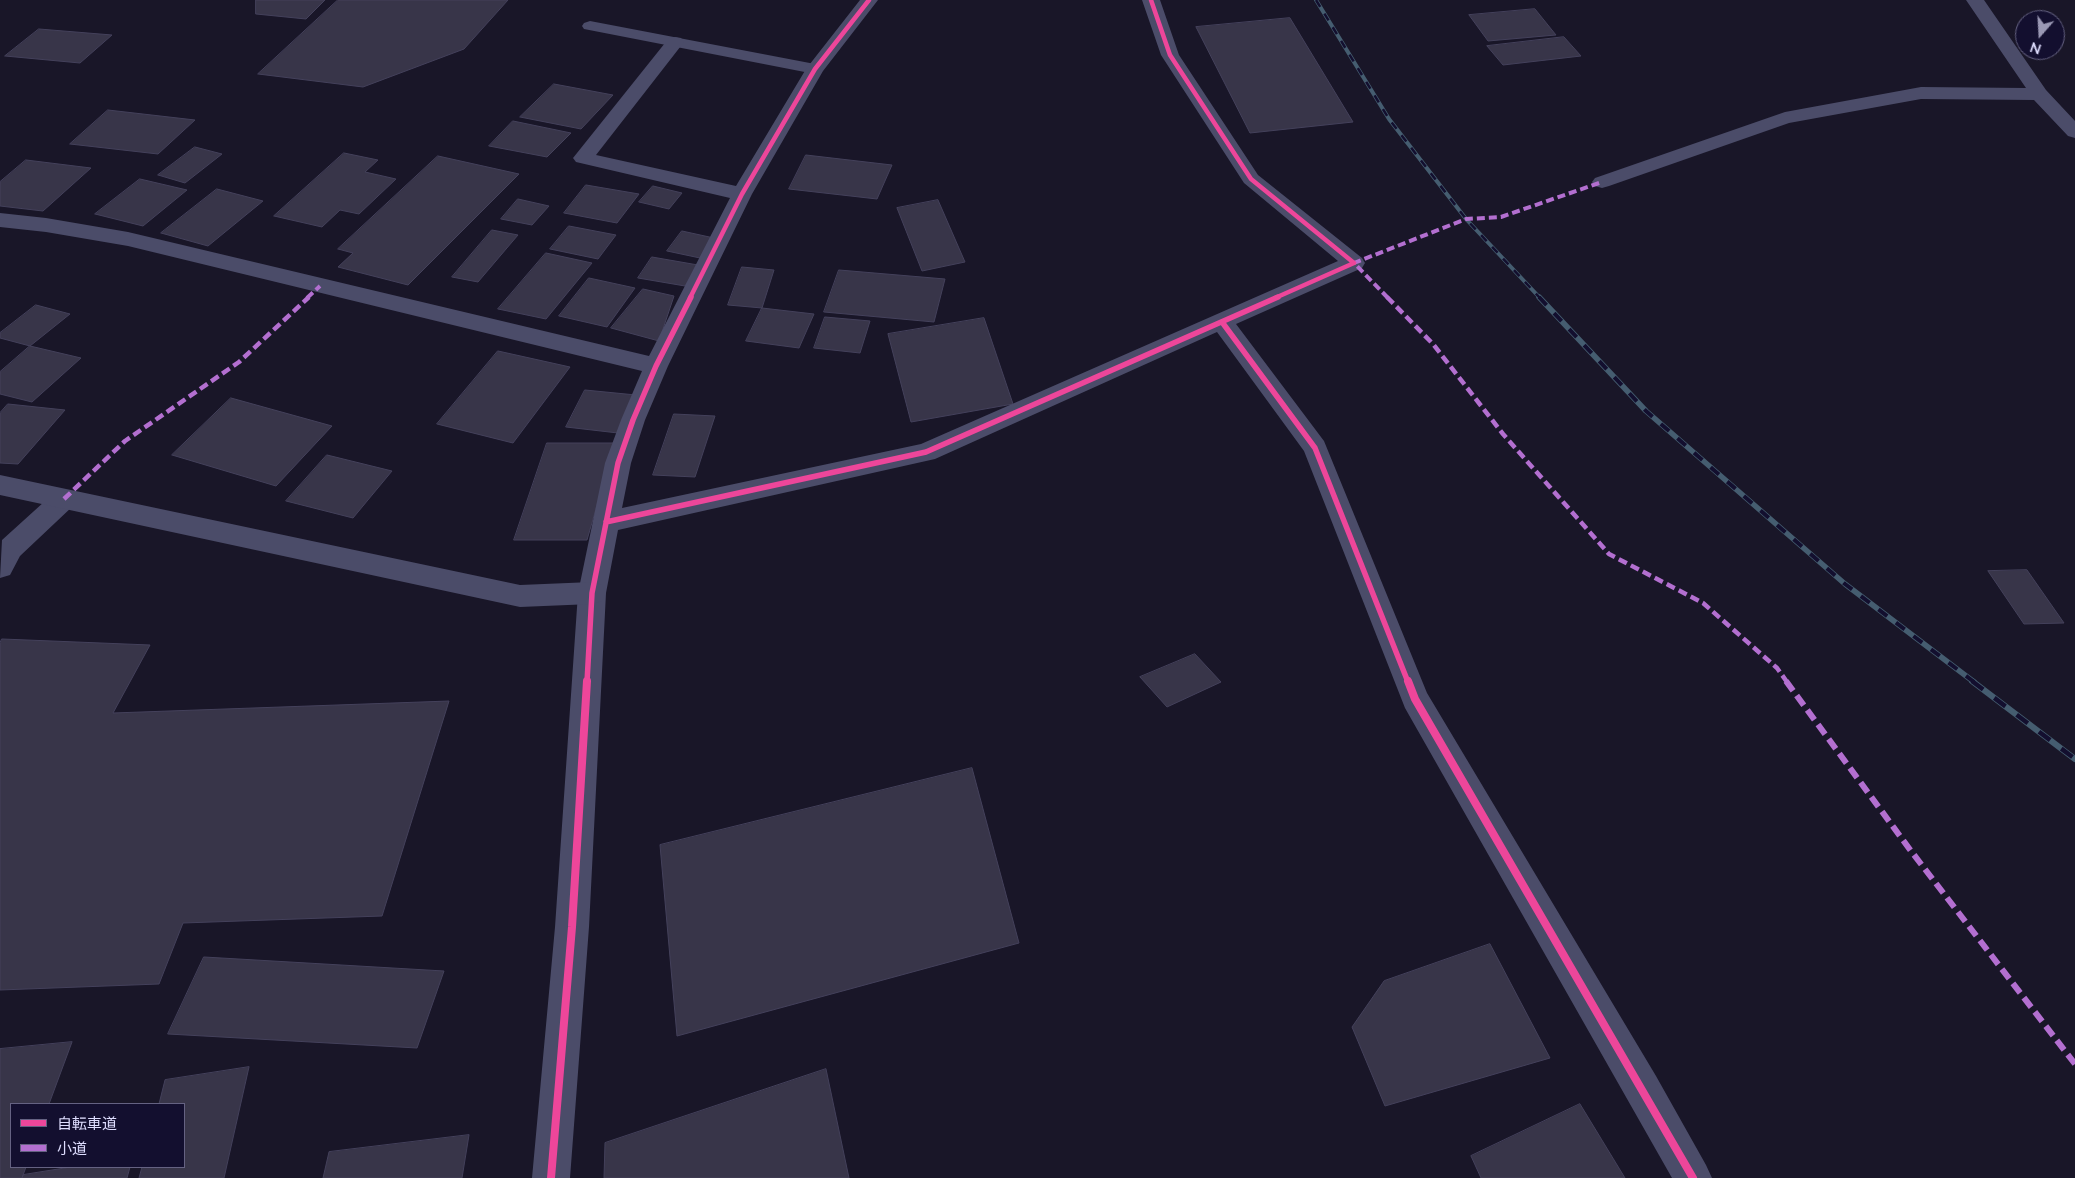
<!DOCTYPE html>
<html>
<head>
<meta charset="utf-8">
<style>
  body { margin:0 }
  #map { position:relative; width:2075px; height:1178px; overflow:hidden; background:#191628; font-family:Lato,"Noto Sans JP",sans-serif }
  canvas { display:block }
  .legend { position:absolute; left:10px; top:1103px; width:175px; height:65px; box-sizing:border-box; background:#130f2f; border:1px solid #656282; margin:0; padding:6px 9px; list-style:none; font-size:15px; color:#dfdeff }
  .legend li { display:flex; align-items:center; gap:10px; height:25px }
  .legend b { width:25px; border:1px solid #656282 }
  .north { position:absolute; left:2015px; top:10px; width:50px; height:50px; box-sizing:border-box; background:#130f2f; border:1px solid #656282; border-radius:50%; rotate:199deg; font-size:14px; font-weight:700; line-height:20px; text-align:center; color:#dfdeff }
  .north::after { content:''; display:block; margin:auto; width:18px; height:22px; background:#9a98b4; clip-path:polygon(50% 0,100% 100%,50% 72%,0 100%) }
</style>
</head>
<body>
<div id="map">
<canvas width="2075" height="1178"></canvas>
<ul class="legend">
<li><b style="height:6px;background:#ed469a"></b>自転車道</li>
<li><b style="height:6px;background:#b36fd0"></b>小道</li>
</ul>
<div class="north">N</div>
</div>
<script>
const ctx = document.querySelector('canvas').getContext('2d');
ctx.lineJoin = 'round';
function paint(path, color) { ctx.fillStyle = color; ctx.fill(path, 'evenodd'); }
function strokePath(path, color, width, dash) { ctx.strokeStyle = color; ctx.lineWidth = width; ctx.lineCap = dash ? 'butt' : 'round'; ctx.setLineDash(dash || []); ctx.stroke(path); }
const building = new Path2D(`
  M256,0H325L306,19L256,14Z
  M338,0H508L464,49L363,87L258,74Z
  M1535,9L1556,35L1488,41L1469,15Z
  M1290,18L1353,122L1250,133L1196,27Z
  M39,29L112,35L80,63L5,56Z
  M1564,37L1581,56L1503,65L1487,46Z
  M554,84L613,95L581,129L520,117Z
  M108,110L195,120L158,154L70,144Z
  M513,121L571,133L547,157L489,146Z
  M195,147L222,154L185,183L158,175Z
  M344,153L378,160L365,172L396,179L359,214L340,210L322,227L274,216Z
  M806,155L892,165L877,199L789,189Z
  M438,156L519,174L408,285L338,267L353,253L338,249Z
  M26,160L91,168L43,211L0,206V182Z
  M140,179L187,190L143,226L95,214Z
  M586,185L639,194L617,223L564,213Z
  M653,186L682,193L669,209L639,202Z
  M217,189L263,201L208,246L161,233Z
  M518,199L549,206L532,225L501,219Z
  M938,200L965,262L922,271L897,208Z
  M569,226L616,235L598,259L550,249Z
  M492,230L518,235L478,282L452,277Z
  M682,231L714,238L700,258L667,251Z
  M546,253L592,263L546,319L498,309Z
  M652,257L698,265L685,286L638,278Z
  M742,267L774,270L762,308L728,305Z
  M839,270L945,279L934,322L824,312Z
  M589,278L635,288L607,327L559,316Z
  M643,289L674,296L659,341L611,328Z
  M36,305L70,314L30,346L0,338V333Z
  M762,308L814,314L799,348L746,341Z
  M825,317L870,321L860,353L814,348Z
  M984,318L1013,404L911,422L888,334Z
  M30,346L81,358L32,402L0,394V372Z
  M498,351L570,367L513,443L437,424Z
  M585,390L636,395L618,433L566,427Z
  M231,398L332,426L276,486L172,455Z
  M8,404L65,410L18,464L0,463V413Z
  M674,414L715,416L695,477L653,475Z
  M547,443H615L587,540H514Z
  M327,455L392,471L353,518L286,501Z
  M2027,570L2064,623L2024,624L1988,571Z
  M2,639L150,645L113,713L449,701L382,916L183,923L159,984L0,990V643Z
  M1195,654L1221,682L1167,707L1140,677Z
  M972,768L1019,943L677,1036L660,845Z
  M1490,944L1550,1058L1385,1106L1352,1027L1384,981Z
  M204,957L444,971L417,1048L168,1034Z
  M72,1042L49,1104H11V1167H26L22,1178H0V1049Z
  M249,1067L224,1178H139L142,1167H184V1104H159L165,1080Z
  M826,1069L849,1178H604L605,1143Z
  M1580,1104L1625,1178H1481L1471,1156Z
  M469,1135L462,1178H323L329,1152Z
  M71,1167H130L127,1178H22L23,1175Z`);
paint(building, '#383549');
strokePath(building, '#44415b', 1);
paint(new Path2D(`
  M590,21L815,64L821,65L823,69L821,73L815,74L584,29L582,26L584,23Z`), '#4b4c69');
paint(new Path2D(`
  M860,0H878L823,71L752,194L668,366L645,420L631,463L622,508L921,444L1338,261L1244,183L1161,55L1142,0H1160L1179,55L1258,175L1362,258L1365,263L1362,268L1236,324L1324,441L1427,693L1656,1076L1706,1165L1712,1178H1672L1405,708L1304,451L1217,332L935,459L618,530L606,593L589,927L570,1178H532L555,927L578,593L605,463L621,420L642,371L128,246L46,232L0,227V213L46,218L128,232L649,356L730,198L576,162L573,158L669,38L675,37L681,38L684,42L596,155L736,186L806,69Z
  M1966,0H1984L2046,90L2075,121V138L2068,136L2034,100L1921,99L1789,123L1609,186L1602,188L1595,186L1592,182L1595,178L1785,112L1921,87L2026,88Z
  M64,489L73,492L77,499L73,506L20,556L10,575L0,578L2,540L55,492Z`), '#4b4c69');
paint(new Path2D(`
  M0,475L520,585L592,582L602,585L606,593L602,601L592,604L520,607L0,495Z`), '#4b4c69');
const railFar2 = new Path2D(`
  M1316,0L1389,119L1466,219L1540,298`);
const railFar1 = new Path2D(`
  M1539,297L1646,411L1845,584L1974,682`);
const rail = new Path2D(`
  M1972,681L2075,759`);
strokePath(railFar2, '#455d70', 4);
strokePath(railFar1, '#455d70', 5.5);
strokePath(rail, '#455d70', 6);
strokePath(railFar2, '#130f2f', 2.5, [8]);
strokePath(railFar1, '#130f2f', 4, [11]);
strokePath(rail, '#130f2f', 4.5, [14]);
strokePath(new Path2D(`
  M307,298L320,286
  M1388,298L1354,263L1466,219L1501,217L1602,182`), '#b36fd0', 4, [8, 4]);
strokePath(new Path2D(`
  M1387,297L1433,344L1503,434L1609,554L1703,603L1777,668L1787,682
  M64,499L125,441L239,362L309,297`), '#b36fd0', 4.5, [9, 4.5]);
strokePath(new Path2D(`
  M1786,681L1911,851L2075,1064`), '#b36fd0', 6, [12, 6]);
strokePath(new Path2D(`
  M1151,0L1170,55L1251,179L1354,263L1275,298
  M690,298L742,194L815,69L869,0`), '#ed469a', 4.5);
strokePath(new Path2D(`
  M1222,322L1315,448L1408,682
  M606,522L926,452L1278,297
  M587,682L592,593L618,463L633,420L656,366L691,297`), '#ed469a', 5.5);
strokePath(new Path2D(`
  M1408,681L1415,699L1693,1178
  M551,1178L572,927L587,681`), '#ed469a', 8);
</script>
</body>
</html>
